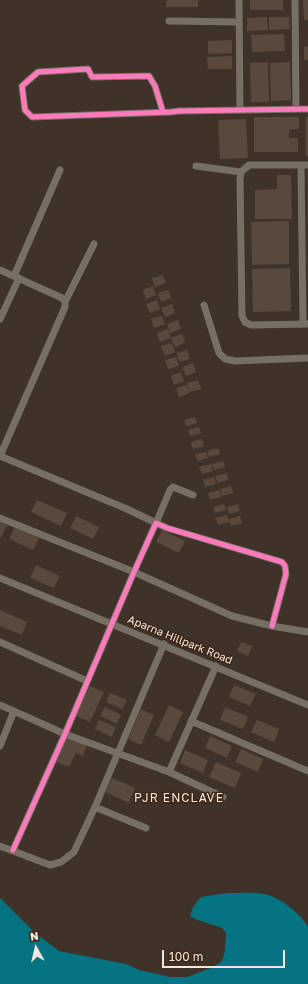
<!DOCTYPE html>
<html>
<head>
<meta charset="utf-8">
<style>
  body { margin:0 }
  #map { position:relative; width:308px; height:984px; overflow:hidden; background:#3f3229; font-family:"Golos Text",sans-serif }
  canvas { display:block }
  .north { position:absolute; left:16px; top:928px; width:40px; height:40px; -webkit-text-stroke:3px #3d2717; paint-order:stroke; rotate:352deg; font-size:11px; font-weight:700; line-height:16px; text-align:center; color:#f5e6dc }
  .north::after { content:''; display:block; margin:auto; width:14px; height:18px; background:#f5e6dc; clip-path:polygon(50% 0,100% 100%,50% 72%,0 100%) }
  .scale { position:absolute; left:162px; top:950px; width:123px; height:18px; box-sizing:border-box; border:2px solid #f5e6dc; border-top:0; padding-left:5px; font-size:12px; line-height:14px; white-space:nowrap; color:#f5e6dc; -webkit-text-stroke:3px #3d2717; paint-order:stroke }
</style>
</head>
<body>
<div id="map">
<canvas width="308" height="984"></canvas>
<div class="north">N</div>
<div class="scale">100 m</div>
</div>
<script>
const ctx = document.querySelector('canvas').getContext('2d');
ctx.lineJoin = 'round';
function paint(path, color) { ctx.fillStyle = color; ctx.fill(path, 'evenodd'); }
function strokePath(path, color, width, dash) { ctx.strokeStyle = color; ctx.lineWidth = width; ctx.lineCap = dash ? 'butt' : 'round'; ctx.setLineDash(dash || []); ctx.stroke(path); }
function label(font, color, halo, rows, align = 'center') {
  ctx.font = font + ' "Golos Text",sans-serif'; ctx.lineWidth = 3; ctx.setLineDash([]); ctx.textBaseline = 'middle'; ctx.strokeStyle = halo; ctx.fillStyle = color; for (const [text, x, y, turn = 0] of rows) {
    ctx.save(); ctx.translate(x, y); ctx.rotate((+turn || 0) * Math.PI / 180); ctx.textAlign = isNaN(turn) ? turn : align; if (halo) ctx.strokeText(text, 0, 0); ctx.fillText(text, 0, 0); ctx.restore();
  }
}
paint(new Path2D(`
  M227,893C239,893 253,892 264,894C280,897 300,913 308,927V984H0V898L34,932L59,951L126,964L139,970L170,977H187L211,968L222,961L225,951L226,933L222,928L195,919L190,916L193,907L201,897Z`), '#067382');
paint(new Path2D(`
  M166,0H198V7H166Z
  M250,0H283V10H250Z
  M303,0H308V20H304Z
  M267,17L268,30L247,31V18Z
  M269,17H289L290,29L269,30Z
  M284,34L285,51L252,52L251,35Z
  M232,40V53L208,54V41Z
  M308,46V60H304V47Z
  M232,56V69H208L207,57Z
  M268,62L269,102H251L250,63Z
  M290,62L291,100L271,101L270,63Z
  M254,117H299V129L289,130V138H298V152H254Z
  M306,117H308V156H306Z
  M246,119L248,158L220,159L218,120Z
  M277,175H291L292,219H255V190L277,189Z
  M289,221V264L252,265L251,222Z
  M290,268L291,311L253,312L252,269Z
  M163,275L166,283L155,287L152,278Z
  M153,286L156,295L146,299L143,290Z
  M168,290L171,298L161,302L158,293Z
  M157,300L160,309L150,313L146,304Z
  M172,304L175,313L165,317L161,308Z
  M162,316L165,324L154,328L151,319Z
  M178,320L181,329L170,333L167,324Z
  M168,329L171,338L160,342L157,333Z
  M182,334L185,343L175,347L171,338Z
  M172,343L175,352L165,356L161,346Z
  M187,350L190,359L180,362L176,353Z
  M176,357L179,366L168,369L165,360Z
  M193,363L196,372L186,376L182,367Z
  M181,372L184,381L174,385L171,376Z
  M198,380L201,389L190,392L187,383Z
  M187,385L190,393L179,397L176,388Z
  M195,417L197,423L186,426L184,420Z
  M199,427L201,433L190,436L188,430Z
  M202,439L204,446L193,449L191,442Z
  M218,448L220,454L209,457L207,451Z
  M206,452L208,458L198,461L195,454Z
  M223,461L225,467L214,470L212,464Z
  M211,464L213,471L202,474L199,467Z
  M227,473L228,480L218,483L215,476Z
  M214,477L216,484L205,487L203,480Z
  M231,486L233,493L222,496L220,489Z
  M219,490L221,497L210,500L208,493Z
  M37,500L67,513L61,526L31,512Z
  M224,504L226,510L215,513L213,507Z
  M238,504L240,511L229,514L227,507Z
  M227,515L229,522L218,525L216,518Z
  M76,516L99,527L93,539L70,528Z
  M240,516L242,523L231,526L229,519Z
  M0,521L7,525L0,539Z
  M15,527L39,538L33,550L9,539Z
  M162,530L185,541L179,553L156,542Z
  M36,565L60,576L54,588L30,578Z
  M0,610L27,622L22,635L0,626Z
  M241,642L252,646L248,656L237,651Z
  M234,685L256,694L250,706L229,697Z
  M90,686L104,692L90,722L76,716Z
  M110,693L127,700L122,709L106,702Z
  M169,705L183,712L169,742L155,735Z
  M105,707L121,715L117,724L100,716Z
  M225,707L248,717L243,729L220,720Z
  M141,709L154,715L141,745L128,739Z
  M99,720L116,727L112,737L95,729Z
  M257,720L279,729L274,742L251,732Z
  M210,736L232,746L227,758L205,748Z
  M67,737L87,745L83,756L76,753L69,767L56,762Z
  M241,749L263,759L258,772L235,762Z
  M185,750L208,760L203,773L180,763Z
  M216,762L241,773L235,788L209,777Z
  M112,778L135,788L129,803L105,792Z`), '#59493d');
strokePath(new Path2D(`
  M239,0L240,110
  M295,0L296,109
  M169,21L239,22
  M163,112L155,86L149,76L92,77L88,69L38,72L22,86L25,110L32,117L171,112L179,111L308,109
  M301,165L303,324
  M308,165H249L241,172L240,180L242,316L245,322L251,325L308,324
  M196,166L241,172
  M0,270L62,298L65,302V307L0,456
  M14,276L60,170
  M65,302L94,244
  M204,305L219,353L225,359L235,361L308,358
  M0,319L19,278
  M0,456L127,509L156,523L170,490L173,487L193,495
  M0,518L134,572L232,616L272,626L308,632
  M0,578L308,705
  M0,642L87,681
  M0,705L65,734L169,772L223,797
  M191,721L308,771
  M0,746L14,711
  M169,772L216,666
  M95,807L146,828
  M0,846L50,865L61,862L74,852L95,807L164,644
  M13,850L65,734L134,572L156,523L167,528L282,562L285,566L286,574L272,626`), '#776e64', 7);
strokePath(new Path2D(`
  M163,112L155,86L149,76L92,77L88,69L38,72L22,86L25,110L32,117L171,112L179,111L308,109
  M13,850L65,734L134,572L156,523L167,528L282,562L285,566L286,574L272,626`), '#fd7abc', 5);
label('11px', '#f5e6dc', '#3d2717', [
  ["Aparna Hillpark Road",180,640,22]
]);
ctx.letterSpacing = '1px';
label('12px', '#f5e6dc', '#3d2717', [
  ["PJR ENCLAVE",179,798]
]);
ctx.letterSpacing = '0px';
</script>
</body>
</html>
